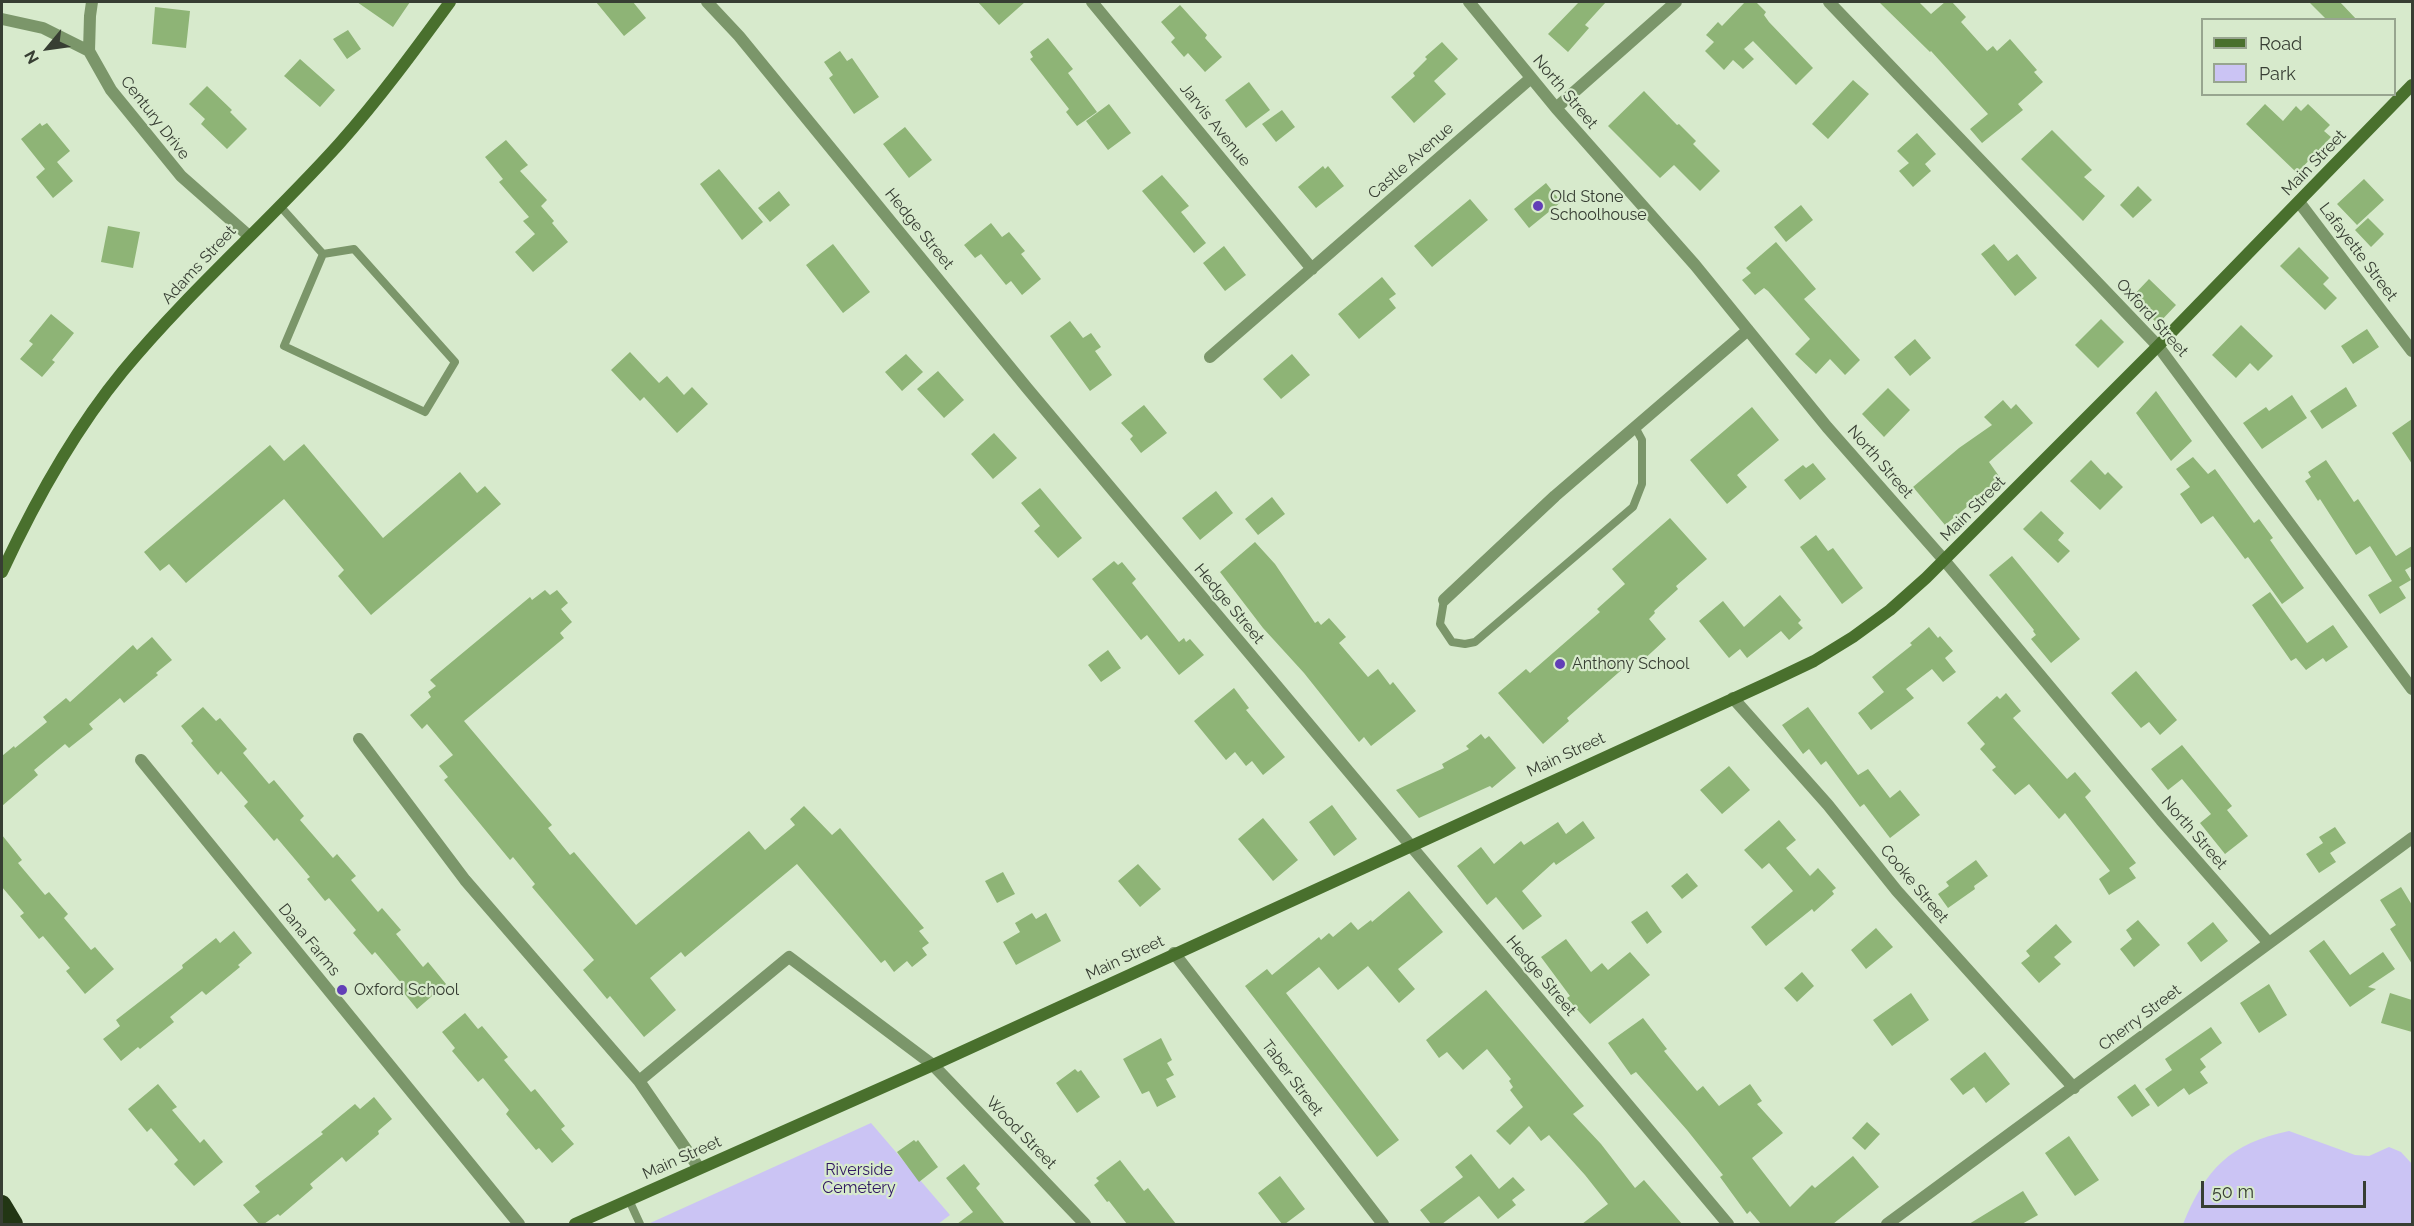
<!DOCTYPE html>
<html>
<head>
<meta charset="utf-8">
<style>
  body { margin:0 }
  #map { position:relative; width:2414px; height:1226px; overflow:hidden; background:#d7eacc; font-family:Raleway,sans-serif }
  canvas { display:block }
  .frame { position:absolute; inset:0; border:3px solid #373e33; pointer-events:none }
  .legend { position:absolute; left:2201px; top:18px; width:195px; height:78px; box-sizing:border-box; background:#d7eacc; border:2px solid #97a58f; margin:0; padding:8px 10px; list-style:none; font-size:18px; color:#373e33 }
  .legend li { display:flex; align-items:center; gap:12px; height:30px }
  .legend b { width:30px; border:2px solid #97a58f }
  .north { position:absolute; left:18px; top:18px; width:60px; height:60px; -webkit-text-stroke:4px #d7eacc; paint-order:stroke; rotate:241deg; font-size:16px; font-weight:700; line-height:24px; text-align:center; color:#373e33 }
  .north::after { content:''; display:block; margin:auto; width:21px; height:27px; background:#373e33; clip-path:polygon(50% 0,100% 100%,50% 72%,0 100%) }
  .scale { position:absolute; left:2201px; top:1181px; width:165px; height:27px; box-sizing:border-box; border:3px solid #373e33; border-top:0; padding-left:8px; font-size:18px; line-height:21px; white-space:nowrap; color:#373e33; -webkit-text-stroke:4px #d7eacc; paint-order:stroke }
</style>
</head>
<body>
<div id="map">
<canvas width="2414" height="1226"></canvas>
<div class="frame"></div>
<ul class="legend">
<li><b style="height:8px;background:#49702d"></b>Road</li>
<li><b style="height:16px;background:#cbc4f4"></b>Park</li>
</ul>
<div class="north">N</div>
<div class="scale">50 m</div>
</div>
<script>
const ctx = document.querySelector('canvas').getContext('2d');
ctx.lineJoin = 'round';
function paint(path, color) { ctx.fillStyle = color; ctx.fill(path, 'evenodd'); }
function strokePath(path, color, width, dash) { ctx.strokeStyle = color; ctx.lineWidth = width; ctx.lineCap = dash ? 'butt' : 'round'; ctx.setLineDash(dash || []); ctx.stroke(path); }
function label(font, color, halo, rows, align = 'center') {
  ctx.font = font + ' Raleway,sans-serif'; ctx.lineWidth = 4.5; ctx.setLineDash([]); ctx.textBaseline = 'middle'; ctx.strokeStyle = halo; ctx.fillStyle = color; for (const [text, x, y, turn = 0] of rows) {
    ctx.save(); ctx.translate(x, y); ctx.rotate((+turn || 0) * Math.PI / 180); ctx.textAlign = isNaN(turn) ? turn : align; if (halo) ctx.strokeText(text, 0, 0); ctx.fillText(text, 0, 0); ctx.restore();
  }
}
paint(new Path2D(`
  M871,1123L950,1215L938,1224H648Z
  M2289,1131L2355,1155L2369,1156L2389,1147L2401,1152L2412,1164V1224H2183C2205,1170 2230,1143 2289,1131Z`), '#cbc4f4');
paint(new Path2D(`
  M357,2H410L393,27Z
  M596,2H633L646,18L624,36Z
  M978,2H1025L999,25Z
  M1579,2H1606L1585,25L1589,28L1568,52L1548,34Z
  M1745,2H1756L1766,12L1764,15L1769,22L1813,68L1796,85L1753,41L1744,49L1754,59L1743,69L1733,60L1724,70L1705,51L1714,42L1706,35L1718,22L1722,26Z
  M1879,2H1919L1931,14L1945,2H1952L1966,17L1961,22L1987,51L1993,46L1997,51L2010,39L2037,70L2034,72L2043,82L2018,104L2023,110L1982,143L1970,129L1988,114L1931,51L1930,52Z
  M2309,2H2340L2357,20H2327Z
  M1180,5L1207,35L1205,38L1222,57L1205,72L1188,53L1184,57L1171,42L1175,38L1161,22Z
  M155,7L190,11L186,48L152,44Z
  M348,30L361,49L347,59L333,39Z
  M1048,38L1073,69L1068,73L1097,112L1077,126L1066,112L1069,109L1030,59L1033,57L1030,52Z
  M1442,42L1458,59L1434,81L1446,94L1414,123L1391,97L1415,76L1413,73L1427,59L1425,57Z
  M840,51L847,61L852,58L879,97L854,114L829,78L833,75L824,62Z
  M300,59L335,90L320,107L284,76Z
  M1853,80L1869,94L1828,139L1812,124Z
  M1249,82L1270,110L1246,128L1225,100Z
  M207,86L232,110L230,112L247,129L227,149L201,124L205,119L189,104Z
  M1644,91L1677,125L1679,124L1696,141L1693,144L1720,171L1700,191L1674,165L1660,178L1608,126Z
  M1109,104L1131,133L1108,150L1086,121Z
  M2265,104L2283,121L2296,106L2301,111L2308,104L2330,125L2324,131L2331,137L2297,173L2246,124Z
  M1282,110L1295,127L1276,142L1262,124Z
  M40,123L42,126L47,123L70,151L57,162L73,181L53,198L36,177L45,169L21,139Z
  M905,127L932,160L909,178L883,144Z
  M2052,130L2092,170L2084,177L2105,196L2083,221L2021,159Z
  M1917,133L1936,154L1925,164L1931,171L1913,187L1899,171L1909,163L1897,151Z
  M506,140L528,165L520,171L547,200L541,206L554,221L552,223L568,242L533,272L515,252L535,234L523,221L529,217L499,182L503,179L485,157Z
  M1323,166L1325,169L1328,166L1344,186L1316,208L1298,187Z
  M719,169L763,222L742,240L700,184Z
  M1162,175L1189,206L1181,212L1206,243L1194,253L1142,191Z
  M2364,179L2384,200L2357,225L2337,204Z
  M1546,183L1561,202L1529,228L1514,209Z
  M2138,186L2152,200L2133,218L2120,205Z
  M779,191L790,205L770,222L758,208Z
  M1470,199L1488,220L1432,267L1414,246Z
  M1801,205L1813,220L1786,242L1774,227Z
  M2368,218L2384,234L2371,247L2355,230Z
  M991,223L1002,237L1009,232L1025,251L1021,254L1041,279L1022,295L1011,281L1006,285L981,254L975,258L964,245Z
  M108,226L140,232L133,268L101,262Z
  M1776,242L1816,289L1804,299L1860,360L1845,375L1830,359L1816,374L1795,354L1810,339L1768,291L1764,288L1755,295L1742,280L1751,273L1746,268Z
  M833,244L870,292L843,313L806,265Z
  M1994,244L2008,261L2017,254L2037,278L2015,296L1981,254Z
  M1224,246L1246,275L1225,291L1203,263Z
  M2299,247L2329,278L2323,284L2337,298L2325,310L2280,266Z
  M1382,277L1396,294L1389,299L1396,308L1359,339L1338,314Z
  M2149,279L2176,305L2158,324L2131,298Z
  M51,314L74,333L52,360L55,362L42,377L20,359L33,344L29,341Z
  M2101,319L2124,342L2098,368L2075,345Z
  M1070,321L1083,338L1091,333L1101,347L1095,351L1112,375L1090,391L1050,336Z
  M2241,325L2273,356L2258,371L2250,363L2236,378L2212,355Z
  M2367,329L2379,347L2353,364L2341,346Z
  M1915,339L1931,358L1910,376L1894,357Z
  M630,352L659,383L667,376L684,395L692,387L708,404L677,433L644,397L640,401L611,370Z
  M906,354L923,372L902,391L885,372Z
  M1292,354L1310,375L1281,399L1263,379Z
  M938,371L964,400L944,418L917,389Z
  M2346,387L2357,406L2322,429L2310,411Z
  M1888,388L1910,410L1884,437L1862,414Z
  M2156,391L2192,441L2171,461L2136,413Z
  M2292,395L2307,418L2262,449L2243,423L2266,407L2269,411Z
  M2003,400L2011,409L2016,404L2033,423L1989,462L2001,479L1966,503L1968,506L1945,525L1913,487L1959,448L1992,425L1984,417Z
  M1144,405L1167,433L1141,453L1130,439L1133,436L1121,423Z
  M1752,407L1779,440L1737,475L1747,487L1727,504L1690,460Z
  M2412,419V464L2392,433Z
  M994,433L1017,458L993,479L971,454Z
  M304,444L383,538L460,472L477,493L485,486L501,504L371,615L338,576L344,570L284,499L186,583L169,564L160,571L144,552L270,445L284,461Z
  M2193,457L2208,474L2215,469L2254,523L2259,519L2273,538L2270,540L2304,588L2282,604L2248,557L2245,559L2213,516L2201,524L2180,494L2190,487L2176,469Z
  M2091,460L2105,475L2108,472L2123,487L2100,510L2070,481Z
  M2326,460L2354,502L2358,499L2396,556L2412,546V566L2405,570L2411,580L2399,587L2406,598L2380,614L2368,595L2392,581L2370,546L2356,555L2320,499L2318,501L2305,481L2311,477L2308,472Z
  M1813,463L1826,479L1800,500L1784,480L1803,465L1806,468Z
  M1040,488L1082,538L1058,558L1034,531L1040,526L1021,503Z
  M1216,491L1233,513L1200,540L1182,518Z
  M1272,497L1285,514L1258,535L1245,519Z
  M2041,511L2064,533L2058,540L2070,551L2058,563L2023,529Z
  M1670,518L1707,559L1676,586L1678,589L1654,611L1655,613L1649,619L1666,639L1640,663L1635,658L1567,718L1569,721L1543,744L1498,693L1526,669L1530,673L1600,612L1597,609L1625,584L1612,569Z
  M1816,535L1828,551L1833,548L1863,588L1842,604L1800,547Z
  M1255,542L1275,564L1315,623L1318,621L1321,625L1329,618L1346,637L1339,643L1368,677L1378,669L1390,685L1393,682L1416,711L1371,746L1364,737L1359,742L1304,673L1263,628L1220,572Z
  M2012,556L2080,639L2051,663L2031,639L2036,635L2033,631L2034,630L1989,575Z
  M1114,561L1118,565L1122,562L1136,579L1132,583L1179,642L1184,638L1186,642L1190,639L1204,655L1179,675L1147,635L1141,640L1092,579Z
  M545,590L550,595L557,590L568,603L561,609L572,622L560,633L564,638L464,721L552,825L548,828L570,855L574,852L636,925L749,831L765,850L795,825L790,819L804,806L832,835L840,828L924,928L919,931L929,943L922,948L927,955L912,967L907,961L894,972L885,960L881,963L797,864L685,957L681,952L650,978L676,1010L644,1037L610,996L607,999L583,970L594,960L532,887L535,884L513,857L510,860L444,780L448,777L439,766L453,755L427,724L422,729L410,715L431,697L428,692L436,686L430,680L530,597L532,600Z
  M2270,592L2307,643L2333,625L2348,647L2326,662L2323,658L2306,670L2296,658L2291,661L2252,605Z
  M1780,595L1801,620L1798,623L1803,628L1789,640L1781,631L1747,658L1740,649L1729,658L1699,621L1723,601L1744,627Z
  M1929,627L1938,638L1940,636L1953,651L1945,658L1956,672L1943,682L1932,669L1906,689L1914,698L1871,730L1858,713L1884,692L1872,677L1912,645L1910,643Z
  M152,637L172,660L156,673L158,675L124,703L120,698L89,724L93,729L69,748L65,744L34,770L38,775L2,806V756L14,746L15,748L47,722L43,717L66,698L70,702L133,645L137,650Z
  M1108,650L1121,668L1101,682L1088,665Z
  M2136,671L2177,720L2160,735L2149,722L2141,728L2111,693Z
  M1234,688L1249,708L1246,710L1285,757L1263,775L1252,761L1246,766L1235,752L1226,760L1194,721Z
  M2006,693L2021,711L2013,718L2067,779L2075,772L2091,791L2085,797L2136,863L2129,868L2136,878L2109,895L2099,879L2110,871L2065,813L2059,819L2029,784L2015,795L1992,770L1996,767L1980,749L1985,744L1967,723L1997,696L2000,699Z
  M203,707L216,721L220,718L247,749L243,753L269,784L274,780L304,816L300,820L333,858L337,854L356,876L351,880L378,912L382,908L401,930L396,934L423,967L428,962L446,984L417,1009L399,987L402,984L375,952L372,955L353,933L356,930L329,898L325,901L307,879L310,877L277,838L274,841L244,806L248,802L221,771L218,775L191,743L193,741L181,726Z
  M1808,707L1858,775L1868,769L1890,798L1900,790L1920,815L1890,838L1864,804L1860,807L1826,761L1821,765L1809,749L1803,754L1782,725Z
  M1481,734L1485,739L1489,736L1516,768L1492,788L1490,786L1419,818L1396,790L1444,768L1442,764L1469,749L1466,746Z
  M2182,745L2232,806L2227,810L2248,836L2225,854L2200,823L2211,814L2182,779L2168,790L2151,769Z
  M1729,766L1750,790L1722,814L1700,790Z
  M1332,805L1357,839L1334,856L1309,822Z
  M1263,818L1298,860L1273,881L1238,839Z
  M1779,820L1796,840L1786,848L1810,876L1818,868L1836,888L1832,891L1834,894L1814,912L1812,909L1766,946L1751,927L1793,891L1769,863L1762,869L1744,850Z
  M1583,821L1595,838L1556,865L1554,862L1522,891L1542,916L1523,930L1496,897L1487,905L1457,866L1481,847L1494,864L1521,841L1524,845L1558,822L1566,834Z
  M2335,827L2346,843L2330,853L2336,862L2319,873L2306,854L2323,843L2319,837Z
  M2,835L22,860L18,863L45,895L49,892L68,914L64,918L91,950L95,947L114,969L85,994L66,971L70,968L43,936L39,939L20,916L24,913L2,887Z
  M1976,860L1988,876L1974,886L1975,889L1948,908L1938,894L1949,886L1946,882Z
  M1138,864L1161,889L1140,907L1118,881Z
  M1003,872L1015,894L997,903L985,881Z
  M1687,873L1698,886L1682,899L1671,886Z
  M2401,887L2412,905V964L2390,929L2396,925L2380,900Z
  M1409,891L1443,932L1398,969L1415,989L1399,1003L1368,966L1338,990L1319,967L1286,993L1399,1140L1377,1157L1245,986L1267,969L1272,975L1319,937L1321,940L1329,933L1333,937L1351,922L1358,930L1371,920L1372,922Z
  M1647,911L1662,932L1647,944L1631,922Z
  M1032,913L1036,919L1046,913L1061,941L1016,965L1003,942L1020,932L1015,923Z
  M2138,920L2160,945L2134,967L2120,949L2132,939L2126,930Z
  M2213,922L2228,941L2201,962L2187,943Z
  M2056,924L2072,942L2054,957L2061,964L2039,983L2021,963L2030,956L2026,951Z
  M1876,928L1893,947L1866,969L1851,950Z
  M234,931L252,953L238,965L240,967L206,995L202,991L170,1017L174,1022L140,1049L138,1047L121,1061L103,1039L120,1026L116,1020L183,968L182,965L216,938L220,943Z
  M1566,939L1591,972L1602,963L1608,970L1630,952L1650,975L1590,1024L1567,998L1570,996L1541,957Z
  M2324,940L2350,975L2383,952L2395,969L2368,987L2376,989L2350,1007L2309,951Z
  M1802,972L1814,986L1797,1002L1784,988Z
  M2269,984L2287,1015L2259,1033L2240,1003Z
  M1486,990L1584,1106L1573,1114L1601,1144L1635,1188L1644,1180L1682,1224H1582L1608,1204L1585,1175L1549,1135L1541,1141L1529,1126L1510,1145L1496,1131L1523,1107L1510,1090L1513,1087L1509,1081L1511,1079L1487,1049L1463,1070L1447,1052L1439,1058L1426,1040Z
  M1911,993L1929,1020L1892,1046L1873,1020Z
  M2390,993L2412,1000V1032L2381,1023Z
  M465,1013L478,1029L482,1026L508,1057L504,1060L531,1092L535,1089L565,1126L561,1129L574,1144L552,1163L539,1148L536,1150L506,1114L509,1110L483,1078L478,1082L452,1051L455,1048L442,1032Z
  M1643,1018L1667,1049L1664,1051L1697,1091L1703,1086L1719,1106L1750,1084L1762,1101L1757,1104L1783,1133L1752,1158L1790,1207L1812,1185L1815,1188L1853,1156L1879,1187L1833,1224H1761L1750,1211L1747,1214L1720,1177L1723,1175L1687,1130L1636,1072L1631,1075L1608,1043Z
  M2211,1027L2222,1043L2200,1059L2206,1067L2200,1072L2208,1083L2189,1095L2184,1088L2158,1107L2145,1089L2172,1070L2165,1059Z
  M1161,1038L1172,1060L1167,1063L1174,1075L1166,1079L1176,1097L1157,1107L1149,1091L1142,1094L1123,1059Z
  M1985,1052L2010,1084L1986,1103L1974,1087L1963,1095L1950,1079Z
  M1075,1069L1078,1072L1081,1070L1100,1097L1077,1113L1056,1083Z
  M158,1084L177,1107L172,1110L200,1143L204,1139L223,1162L194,1186L174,1164L178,1160L151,1128L147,1132L128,1109Z
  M2135,1084L2150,1105L2132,1117L2117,1097Z
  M374,1097L392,1119L378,1131L379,1134L346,1162L342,1157L310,1184L313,1188L280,1216L278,1214L264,1224H259L243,1205L260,1192L255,1186L323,1134L321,1132L355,1104L360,1109Z
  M1867,1122L1880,1134L1865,1150L1852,1138Z
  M2069,1136L2099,1180L2075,1196L2045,1153Z
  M914,1140L916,1142L918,1140L938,1167L919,1182L897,1152Z
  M1471,1154L1499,1189L1513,1177L1525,1190L1512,1200L1516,1205L1498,1219L1479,1196L1442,1224H1431L1420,1210L1463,1177L1455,1167Z
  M1120,1160L1144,1191L1148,1188L1176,1224H1127L1109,1201L1107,1202L1094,1185L1099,1181L1096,1178Z
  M964,1164L980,1184L976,1188L1005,1224H957L973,1212L946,1178Z
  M1280,1176L1305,1209L1285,1224H1282L1258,1193Z
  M2023,1191L2038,1215L2022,1224H1969Z`), '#8eb476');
strokePath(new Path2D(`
  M279,205L323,254L284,346L425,412L455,362L354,249L323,254
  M1444,600L1440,624L1452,642L1465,644L1475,642L1633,507L1642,484V440L1635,427
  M629,1200L640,1224`), '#7b966a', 8);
strokePath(new Path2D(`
  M707,2L739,36L1027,388L1728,1224
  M1092,2L1312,269
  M1469,2L1556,108L1695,265L1827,427L1944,560L2161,820L2268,942
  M1829,2L2158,346L2412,689
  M2,19L43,28L89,51L111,90L181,176L249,236
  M89,51L90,16L92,2
  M1556,108L1676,2
  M2299,202L2412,351
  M1210,357L1531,78
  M1444,600L1555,496L1748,330
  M1733,698L1828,805L1897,891L2074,1088
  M359,739L465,880L639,1081
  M141,760L519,1224
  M1174,953L1383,1224
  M699,1168L639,1081L789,957L933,1065L1085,1224
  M1887,1224L2412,838`), '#7b966a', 12);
strokePath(new Path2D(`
  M2,572C35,501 73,432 123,371C190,290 269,222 339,144C379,99 415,50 450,2
  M575,1224L933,1065L1772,681L1814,661L1853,637L1890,610L1926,578L2158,346L2412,85`), '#49702d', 12);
strokePath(new Path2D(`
  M2,1204L14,1224`), '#223614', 18);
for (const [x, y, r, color] of [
  [1538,206,6,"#623fb7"],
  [1560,664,6,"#623fb7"],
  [342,990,6,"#623fb7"]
]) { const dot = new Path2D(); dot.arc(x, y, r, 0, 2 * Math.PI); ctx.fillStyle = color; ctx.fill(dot); strokePath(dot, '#d7eacc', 2); }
label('16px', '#373e33', '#d7eacc', [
  ["North Street",1565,92,50],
  ["Century Drive",155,118,52],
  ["Jarvis Avenue",1215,125,51],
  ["Castle Avenue",1411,161,-41],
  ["Main Street",2314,163,-46],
  ["Hedge Street",919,229,51],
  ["Lafayette Street",2358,252,53],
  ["Adams Street",199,265,-47],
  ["Oxford Street",2152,318,48],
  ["North Street",1880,462,49],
  ["Main Street",1973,509,-45],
  ["Hedge Street",1229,604,50],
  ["Main Street",1566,755,-25],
  ["North Street",2194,833,49],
  ["Cooke Street",1914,884,50],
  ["Dana Farms",309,940,51],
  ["Main Street",1125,958,-25],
  ["Hedge Street",1541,976,50],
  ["Cherry Street",2140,1018,-37],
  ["Taber Street",1292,1078,53],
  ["Wood Street",1021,1133,46],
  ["Main Street",682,1158,-24]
]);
label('16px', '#373e33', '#d7eacc', [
  ["Old Stone",1550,197],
  ["Schoolhouse",1550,215],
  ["Anthony School",1572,664],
  ["Oxford School",354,990]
], 'left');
label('16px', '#2f1662', '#d7eacc', [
  ["Riverside",859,1170],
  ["Cemetery",859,1188]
]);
</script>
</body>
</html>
